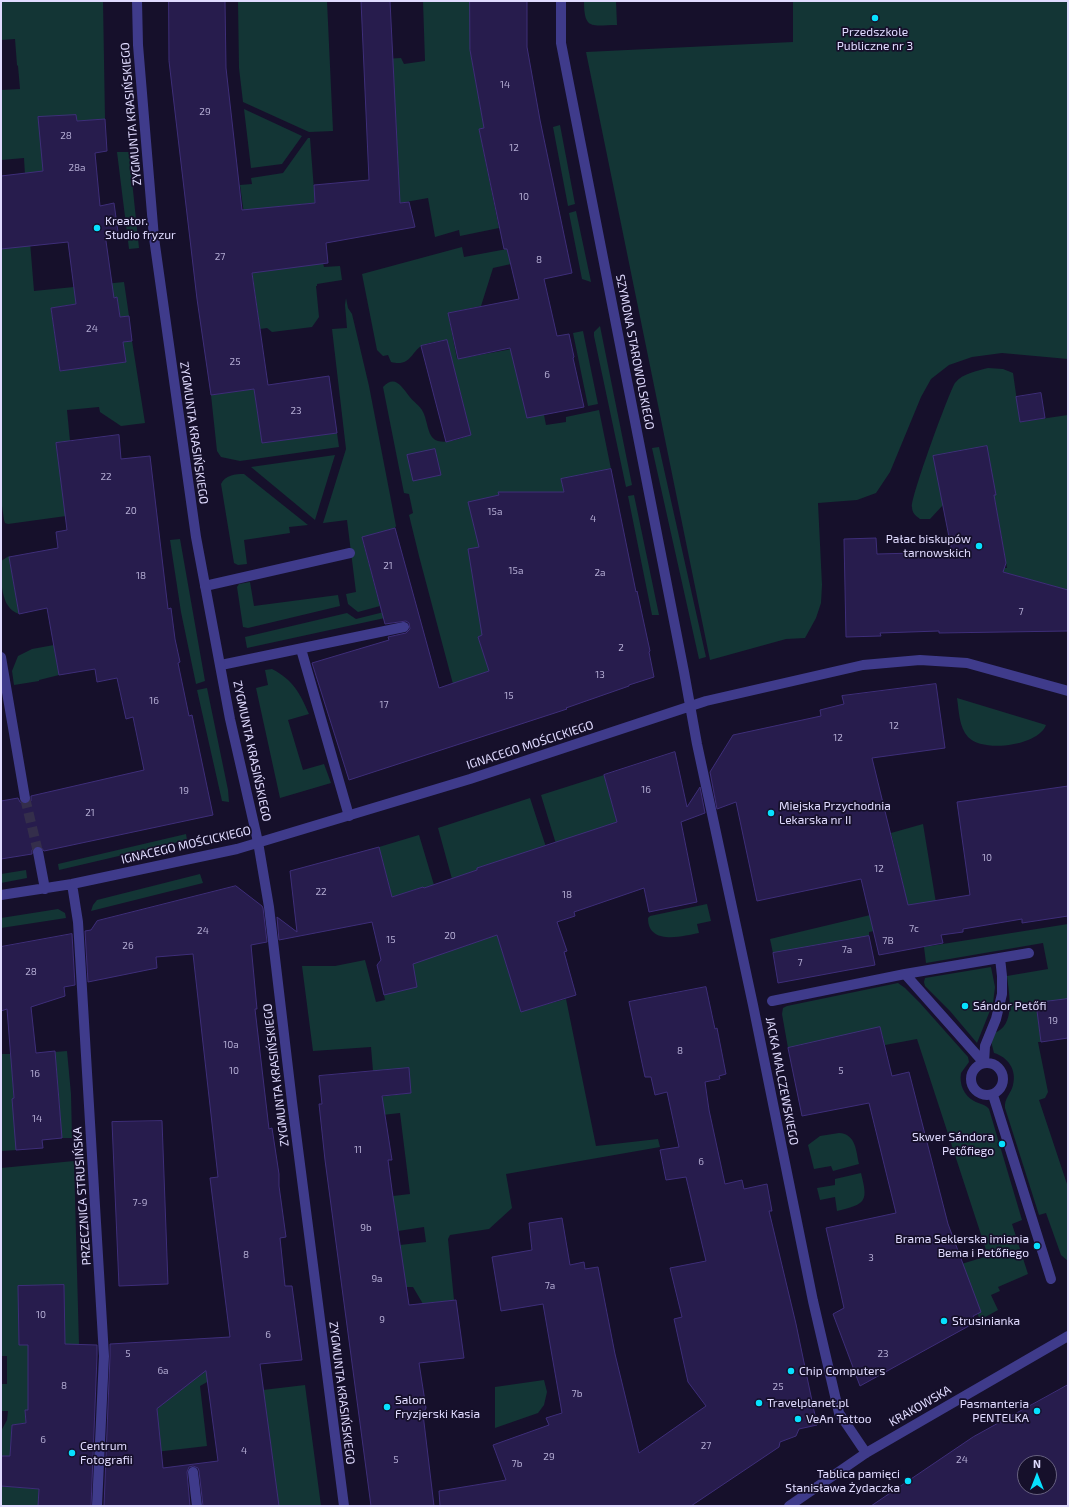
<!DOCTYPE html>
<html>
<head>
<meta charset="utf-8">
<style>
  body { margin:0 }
  #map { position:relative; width:1069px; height:1507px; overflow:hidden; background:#16102b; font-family:"Exo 2",sans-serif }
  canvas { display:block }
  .frame { position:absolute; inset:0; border:2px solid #e0dbff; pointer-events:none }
  .north { position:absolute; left:1017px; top:1455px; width:40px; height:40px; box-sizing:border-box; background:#16102b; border:1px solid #676180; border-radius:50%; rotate:0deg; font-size:11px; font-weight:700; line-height:16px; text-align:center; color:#e0dbff }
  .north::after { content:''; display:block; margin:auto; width:14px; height:18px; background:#07e1ff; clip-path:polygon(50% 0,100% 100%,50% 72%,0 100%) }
</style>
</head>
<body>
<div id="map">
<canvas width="1069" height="1507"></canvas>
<div class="frame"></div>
<div class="north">N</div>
</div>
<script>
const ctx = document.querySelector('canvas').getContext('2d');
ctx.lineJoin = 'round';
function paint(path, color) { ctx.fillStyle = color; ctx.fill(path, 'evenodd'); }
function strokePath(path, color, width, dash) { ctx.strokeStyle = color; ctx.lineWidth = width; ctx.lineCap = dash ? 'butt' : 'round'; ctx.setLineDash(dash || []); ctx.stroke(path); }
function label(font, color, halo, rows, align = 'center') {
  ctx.font = font + ' "Exo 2",sans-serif'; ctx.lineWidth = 3.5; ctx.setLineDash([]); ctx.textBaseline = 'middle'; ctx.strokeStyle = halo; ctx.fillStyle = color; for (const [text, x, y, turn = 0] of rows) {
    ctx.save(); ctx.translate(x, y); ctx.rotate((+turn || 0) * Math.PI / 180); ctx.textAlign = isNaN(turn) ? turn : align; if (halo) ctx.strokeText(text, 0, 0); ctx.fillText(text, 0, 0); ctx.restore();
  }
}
paint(new Path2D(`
  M1,1H103L105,119L77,121L76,116H64L58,188L26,193L34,291L124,282L129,316L120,317L117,297L51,308L60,371L126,362L123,342L132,341L145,423L121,426L100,412L99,407L67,410L70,441L56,443L66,516L8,524L5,523L4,520L1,499V249L25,175L24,158L1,160V90L20,89L18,66L17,65L15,39L1,40Z
  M238,1H327L333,131L309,132L243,102L239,68Z
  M423,1H470V50L484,128L479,129L499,228L460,236L459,230L435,237L428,198L400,203L393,60L366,61V60L401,58L404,64L425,61Z
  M584,1H616L617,25C592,25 584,31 584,1Z
  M793,1H1068V359L1002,353L972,357L949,365L931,379L921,397L890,472L876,493L857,500L818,503L822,585L821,603L816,618L805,638L786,639L710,660L586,52L793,42Z
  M244,109L302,136L282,164L251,168Z
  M560,125L575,204L568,206L553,127Z
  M308,138H310L315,203L278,207L323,263L324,267L340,266L342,280L317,284V286H316L319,317L312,327L272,332L267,328L260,329L240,185L252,184L251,178L283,173Z
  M117,152H129L139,248L129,249Z
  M576,211L590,277L591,282L582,279L569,213Z
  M462,247L464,257L507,249L511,264L493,268L481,306L448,313L457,359L512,349L519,385L544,415L546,425L566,422V417L599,410L611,469L562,479L565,498L505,628L478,637L489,671L453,684L419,556L409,515L413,513L409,494L404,493L383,387C395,374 402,387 409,396C413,402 420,405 423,412C428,421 427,438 438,441C447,444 462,438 471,435L447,340C440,341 426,343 421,346C411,353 410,367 391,362L388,355L383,356L377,350L362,274Z
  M346,298L348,308L352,314L369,386L396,526L395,528L362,538L380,606L358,612L348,604L346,594L356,592L347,520L323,523L346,449L332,329L347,328L345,305Z
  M600,326L632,485L626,487L594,336V332Z
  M583,331L598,404L588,406L573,333Z
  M988,368L1003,369L1013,373L1020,422L1068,415V590L1003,572L1004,568H1007L994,495H996L986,446L934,456L943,505L930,519H920C916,516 912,513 912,507C910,499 949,392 955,383C963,373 977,371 988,368Z
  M254,389L262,443L337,433L339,447L240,461L221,457L217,451L211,395Z
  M659,447L706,657L699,659L652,448Z
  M335,455L315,520L251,467Z
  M244,474L308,525L289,527L290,533L244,540L247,564L238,565L234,563L221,484C225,475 235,474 244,474Z
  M634,495L659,615H652L628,496Z
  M180,539L205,681L196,684L181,612L170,540Z
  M9,556L19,614C0,608 1,580 1,561Z
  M250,582L254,606L338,595L340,606L248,628L243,627L237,587L239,584Z
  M416,604L417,611L247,648L245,637L347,613L356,619Z
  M54,645L59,675L39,680V681L14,685L12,671L18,656L32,649Z
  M272,669C293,680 300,693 309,714L288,720L303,770L324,764L331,783L280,798L256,688L268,685L265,670Z
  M207,688L228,790L229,802L222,801L197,690Z
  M957,698L1046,725C1038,746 983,753 968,737C959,727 959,711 957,698Z
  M604,775L617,822L556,844L541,795Z
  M530,798L546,847L477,868V870L452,879L438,828Z
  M923,824L937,909L907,925L869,932V936L773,953L770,939L908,906L891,833Z
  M186,834L187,840L59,870L58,864Z
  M419,835L434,885L424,888L423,887L392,897L379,847Z
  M26,870L27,878L1,883V874Z
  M200,874L203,883L91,911L93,905L97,900Z
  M707,904L711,921L697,924L699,933C683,936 648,946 648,918L650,916Z
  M58,909L65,913L66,918L1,928V918Z
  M1068,924V999L1036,1003L1041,1042H1038L1048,1092L1045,1098L1039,1100L1068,1187V1261L1061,1255L1046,1213L1039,1215L1005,1108C1004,1098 1011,1094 1013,1085C1017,1070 1008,1057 994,1053L991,1041L994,1033C1016,1026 1009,994 1007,976L1048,969L1043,943L926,963L924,947Z
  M497,935L521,1011L566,999L596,1146L658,1139L660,1147L506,1174L512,1208L489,1229L450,1235L448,1239L454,1300L423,1304L413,1287H406L400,1245L426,1242L424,1227L398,1231L393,1196L410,1194L400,1113L382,1115L380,1097L410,1093L409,1068L373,1071L371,1047L313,1051L302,966H335L365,960L376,1002L385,1000L384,995L412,957L441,954Z
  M991,967L995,987L993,1003L977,1043L950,1011L925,986L924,982L925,978Z
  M898,983L905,988L920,1003L968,1057L969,1062L961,1073C959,1084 964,1096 974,1101C979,1104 985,1104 989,1109L1022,1220L1012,1224L1028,1274L998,1287L1000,1291L991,1295L998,1310L980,1320L958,1265L988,1256L917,1039L885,1045L880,1028L788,1048L782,1014L783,1008L787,1006Z
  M67,1051L71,1094L72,1138H62L55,1052Z
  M1,1054H11L17,1150L1,1151Z
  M839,1133C856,1134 856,1151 859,1164L833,1171L831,1166L814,1169L808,1145L820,1136Z
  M74,1161L79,1345H65L64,1285L18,1286L19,1344L28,1345L35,1410H25L26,1423L12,1425L10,1456H1V1431L7,1420L8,1411H1V1384H7V1356H1V1168Z
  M861,1173C868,1201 867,1204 837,1211L835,1197L820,1200L817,1188L835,1185V1179Z
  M213,1370L218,1376L200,1386L207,1446L155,1452L158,1417L156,1400L168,1373Z
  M544,1380L547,1392L544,1405L538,1413L495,1428V1387Z
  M305,1385L321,1506H279L263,1390Z
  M1,1486L39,1489L38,1506H1Z`), '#133535');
const building = new Path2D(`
  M169,1H225L226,68L242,210L315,203L314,185L369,180L361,1H390L400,203L409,202L415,227L326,243L328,263L252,273L268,385L329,376L337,433L262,443L254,389L211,395L197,299L169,61Z
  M470,1H527V47L540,120L572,273L544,279L557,336L569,334L574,357L573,358L584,407L527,418L510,348L458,359L448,313L519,299L507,249H504L479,129L484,128L470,50Z
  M76,115L77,121L105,119L107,151L95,153L100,206L114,203L118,232L105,234L114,298L117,297L120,317L129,316L132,341L123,342L126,362L60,371L51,308L76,304L68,242L1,249V176L43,171L38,117Z
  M447,340L471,435L446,442L421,346Z
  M1041,393L1045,418L1020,422L1016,397Z
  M119,435L121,459L150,456L168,609L171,608L175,639L180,662L178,663L189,716L192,715L213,815L44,851L40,846H36L32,850V854L1,859V801L18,798L20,802L26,804L31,801V796L144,770L133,717L126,719L117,678L97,682L95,669L59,675L47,608L19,614L9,557L58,548L56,532L67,530L56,443Z
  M987,446L996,495H994L1006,563L1003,572L1068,590V631L939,633V631L880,633L881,636L846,637L844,539L876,538L877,554L952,552L933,456Z
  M435,449L441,475L413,481L407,455Z
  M611,469L636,592L637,591L650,651L649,652L654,677L629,685V686L566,708L567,709L349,780L312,663L389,640L388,637L406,633L410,629L409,623L406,621L385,624L362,537L395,528L439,688L489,671L478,637L482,635L468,549L479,547L468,502L499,495L498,492H564L561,479Z
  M936,684L945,748L872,758L908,905L970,895L957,802L1068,786V916L1022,923V919L963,929V932L941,935L943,943L879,955L861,879L757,901L736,802L717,809L710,772L733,735L821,716L820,710L844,704L842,696Z
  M675,752L687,807L700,787L705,813L681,822L697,902L649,912L644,888L574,912L575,916L557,922L567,951L564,952L576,995L521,1012L497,935L413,964L417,987L384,995L377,965L381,960L372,922L279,940L277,917L297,932L290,871L379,847L392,897L423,887L424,888L477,870V868L617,822L604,775Z
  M236,886L262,906L263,908L267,942L251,945L257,1009H255L269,1129L272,1128L279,1174V1186L286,1237L280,1238L285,1286H292L302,1360L260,1364L279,1506H203L199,1471L198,1468L193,1466L189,1467L187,1472L190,1506H104L110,1356V1344L230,1337L210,1178L218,1177L193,954L156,957L157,968L88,982L85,931L91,930L97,921ZM206,1371L218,1461L163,1468L157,1409Z
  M72,934L75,985L64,987L65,996L31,1007L36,1053L55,1051L62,1138L42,1140L43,1148L16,1150L12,1099L14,1098L7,1009L1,1011V947Z
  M869,936L875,965L778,983L773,953Z
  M706,987L715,1029L717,1028L726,1074L719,1076L720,1079L705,1082L709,1110L725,1184L742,1180L744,1189L767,1184L772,1211H769L796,1324L817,1425L799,1429L796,1436L780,1442L779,1447L773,1451L691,1506H440L439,1491L506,1480L493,1445L549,1425L546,1418L562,1413L543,1304L501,1311L492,1257L532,1250L529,1223L562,1218L570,1265L584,1262L585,1269L598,1267L615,1354L639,1453L706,1406L688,1382L674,1319L682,1317L670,1268L706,1261L686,1177L666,1180L660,1150L679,1147L667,1092L655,1095L651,1077H645L629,1002Z
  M1068,999V1038L1041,1042L1036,1003Z
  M880,1027L892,1076L909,1072L948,1224L981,1312L973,1316L976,1322L860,1386L833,1314L844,1308L826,1228L896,1213L869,1103L802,1116L788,1048Z
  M409,1068L411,1093L382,1096L392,1160H388L392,1190L409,1305L456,1300L464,1358L419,1363L426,1408L423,1414L434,1506H371L325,1160L319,1104H322L319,1076Z
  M162,1121L168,1284L119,1286L112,1122Z
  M64,1285L65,1344L97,1345V1356L91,1506H38L39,1489L1,1486V1456H10L12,1425L26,1423L25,1410H28V1345H19L18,1286Z
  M1068,1385V1506H871L973,1437ZM1025,1463H1049V1487H1025Z`);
paint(building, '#271c4d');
strokePath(building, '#3e2e79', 1);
strokePath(new Path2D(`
  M25,798L38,852`), '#342e4b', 10, [10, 5]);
strokePath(new Path2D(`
  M205,586L350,553
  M301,649L349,816
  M221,665L404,627
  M193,1472L197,1506`), '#3f3b8b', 10);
strokePath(new Path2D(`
  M905,974L984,1063L985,1046L996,1019L1002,994V976L1000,958
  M772,1001L905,974L1029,953
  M971 1079a16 16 0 1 1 32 0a16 16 0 1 1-32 0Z
  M993,1095L1051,1279`), '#3f3b8b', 10);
strokePath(new Path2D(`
  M137,1L138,45L154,238L196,537L230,719L258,842L269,907L292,1102L344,1506
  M561,1V43L684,672L697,744L753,1005L813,1301L839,1413L866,1453
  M1,657L25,798
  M38,852L45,889
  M72,884L78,922L104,1356L97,1506
  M1,895L72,884L237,849L470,779L706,701L863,665L920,660L967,663L1068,691
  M789,1506L866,1453L1068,1336`), '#3f3b8b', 10);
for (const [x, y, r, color] of [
  [875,18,4,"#07e1ff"],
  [97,228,4,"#07e1ff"],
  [979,546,4,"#07e1ff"],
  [771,813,4,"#07e1ff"],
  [965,1006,4,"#07e1ff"],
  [1002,1144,4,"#07e1ff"],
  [1037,1246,4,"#07e1ff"],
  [944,1321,4,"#07e1ff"],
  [791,1371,4,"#07e1ff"],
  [759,1403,4,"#07e1ff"],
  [387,1407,4,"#07e1ff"],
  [1037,1411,4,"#07e1ff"],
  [798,1419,4,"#07e1ff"],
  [72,1453,4,"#07e1ff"],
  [908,1481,4,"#07e1ff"]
]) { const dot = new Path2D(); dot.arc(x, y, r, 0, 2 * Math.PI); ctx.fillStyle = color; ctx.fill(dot); strokePath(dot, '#16102b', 1.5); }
label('10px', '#b2abd2', null, [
  ["14",505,85],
  ["29",205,112],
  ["28",66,136],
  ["12",514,148],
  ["28a",77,168],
  ["10",524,197],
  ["27",220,257],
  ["8",539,260],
  ["24",92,329],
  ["25",235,362],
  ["6",547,375],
  ["23",296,411],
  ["22",106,477],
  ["20",131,511],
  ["15a",495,512],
  ["4",593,519],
  ["21",388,566],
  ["15a",516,571],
  ["2a",600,573],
  ["18",141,576],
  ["7",1021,612],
  ["2",621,648],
  ["13",600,675],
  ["15",509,696],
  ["16",154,701],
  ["17",384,705],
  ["12",894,726],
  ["12",838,738],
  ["16",646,790],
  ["19",184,791],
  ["21",90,813],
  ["10",987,858],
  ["12",879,869],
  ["22",321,892],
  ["18",567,895],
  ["7c",914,929],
  ["24",203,931],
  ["20",450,936],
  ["15",391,940],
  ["7B",888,941],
  ["26",128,946],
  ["7a",847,950],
  ["7",800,963],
  ["28",31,972],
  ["19",1053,1021],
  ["10a",231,1045],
  ["8",680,1051],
  ["10",234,1071],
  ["5",841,1071],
  ["16",35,1074],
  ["14",37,1119],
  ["11",358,1150],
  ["6",701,1162],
  ["7-9",140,1203],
  ["9b",366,1228],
  ["8",246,1255],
  ["3",871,1258],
  ["9a",377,1279],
  ["7a",550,1286],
  ["10",41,1315],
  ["9",382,1320],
  ["6",268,1335],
  ["5",128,1354],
  ["23",883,1354],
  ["6a",163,1371],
  ["8",64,1386],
  ["25",778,1387],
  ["7b",577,1394],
  ["6",43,1440],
  ["27",706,1446],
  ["4",244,1451],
  ["29",549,1457],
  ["5",396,1460],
  ["24",962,1460],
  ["7b",517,1464]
]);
label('12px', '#e0dbff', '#16102b', [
  ["Przedszkole",875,32,"center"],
  ["Publiczne nr 3",875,46,"center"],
  ["Kreator.",105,221],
  ["Studio fryzur",105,235],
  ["Pałac biskupów",971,539,"right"],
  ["tarnowskich",971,553,"right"],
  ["Miejska Przychodnia",779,806],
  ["Lekarska nr II",779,820],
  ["Sándor Petőfi",973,1006],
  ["Skwer Sándora",994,1137,"right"],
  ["Petőfiego",994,1151,"right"],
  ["Brama Seklerska imienia",1029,1239,"right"],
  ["Bema i Petőfiego",1029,1253,"right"],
  ["Strusinianka",952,1321],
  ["Chip Computers",799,1371],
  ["Salon",395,1400],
  ["Fryzjerski Kasia",395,1414],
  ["Travelplanet.pl",767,1403],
  ["Pasmanteria",1029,1404,"right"],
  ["PENTELKA",1029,1418,"right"],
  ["VeAn Tattoo",806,1419],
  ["Centrum",80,1446],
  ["Fotografii",80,1460],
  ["Tablica pamięci",900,1474,"right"],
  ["Stanisława Żydaczka",900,1488,"right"]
], 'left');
label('12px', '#e0dbff', '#16102b', [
  ["ZYGMUNTA KRASIŃSKIEGO",131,114,-95],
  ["SZYMONA STAROWOLSKIEGO",635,352,79],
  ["ZYGMUNTA KRASIŃSKIEGO",194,433,82],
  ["IGNACEGO MOŚCICKIEGO",530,745,-18],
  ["ZYGMUNTA KRASIŃSKIEGO",252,751,78],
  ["IGNACEGO MOŚCICKIEGO",186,845,-13],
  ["ZYGMUNTA KRASIŃSKIEGO",276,1075,-97],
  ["JACKA MALCZEWSKIEGO",782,1081,79],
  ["PRZECZNICA STRUSIŃSKA",82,1196,-94],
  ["ZYGMUNTA KRASIŃSKIEGO",342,1393,83],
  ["KRAKOWSKA",920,1406,-30]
]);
</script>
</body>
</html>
